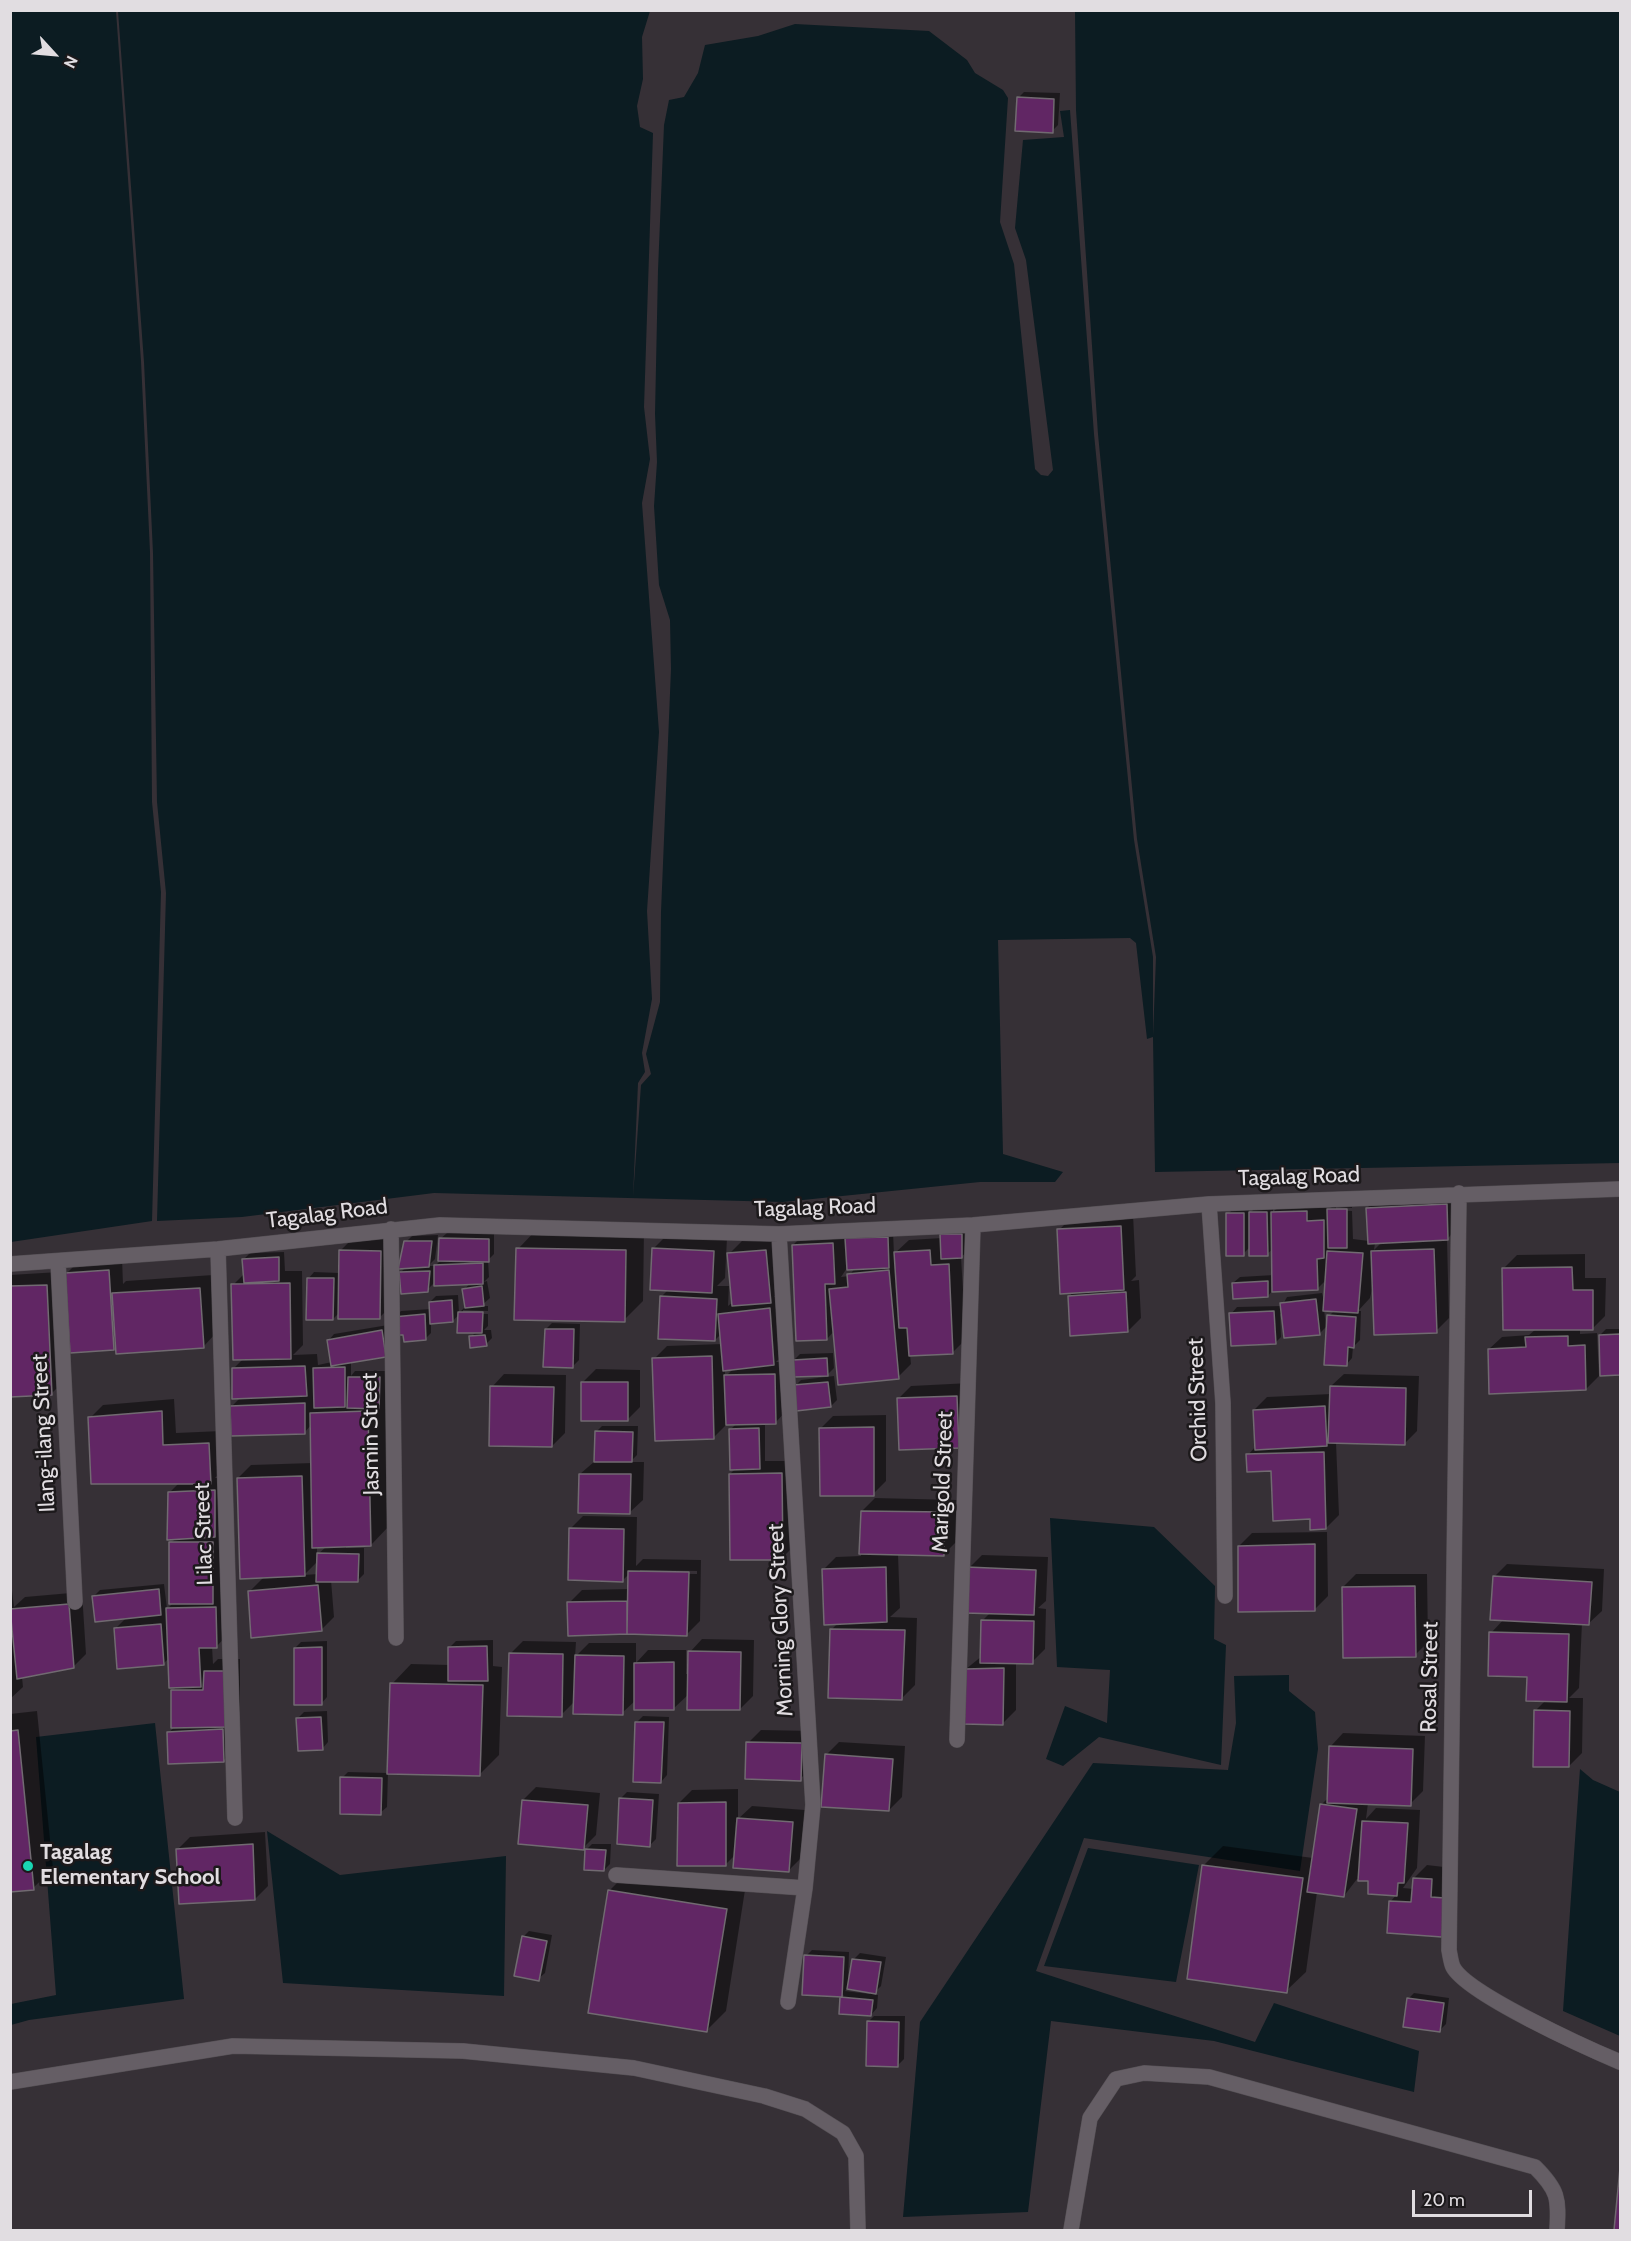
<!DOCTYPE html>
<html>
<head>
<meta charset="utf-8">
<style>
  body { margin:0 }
  #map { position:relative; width:1631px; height:2241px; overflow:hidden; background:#363036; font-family:Cabin,sans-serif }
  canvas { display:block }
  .frame { position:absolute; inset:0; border:12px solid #e1dde1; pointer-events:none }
  .north { position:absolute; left:24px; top:24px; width:60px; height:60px; -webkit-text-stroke:4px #1c191b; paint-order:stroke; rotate:116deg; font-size:16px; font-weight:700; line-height:24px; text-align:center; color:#e1dde1 }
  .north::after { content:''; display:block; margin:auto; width:21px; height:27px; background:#e1dde1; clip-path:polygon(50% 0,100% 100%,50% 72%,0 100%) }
  .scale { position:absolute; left:1412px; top:2190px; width:120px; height:27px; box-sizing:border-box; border:3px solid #e1dde1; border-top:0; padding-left:8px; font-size:18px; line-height:21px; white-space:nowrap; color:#e1dde1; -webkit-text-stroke:4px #1c191b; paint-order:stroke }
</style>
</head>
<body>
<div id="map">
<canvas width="1631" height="2241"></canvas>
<div class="frame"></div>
<div class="north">N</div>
<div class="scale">20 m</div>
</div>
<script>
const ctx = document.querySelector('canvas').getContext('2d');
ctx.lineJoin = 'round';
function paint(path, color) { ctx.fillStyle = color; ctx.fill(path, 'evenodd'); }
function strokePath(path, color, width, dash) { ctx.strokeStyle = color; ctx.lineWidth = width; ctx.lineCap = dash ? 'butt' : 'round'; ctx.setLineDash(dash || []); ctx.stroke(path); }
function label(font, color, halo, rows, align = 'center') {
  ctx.font = font + ' Cabin,sans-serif'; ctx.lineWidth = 5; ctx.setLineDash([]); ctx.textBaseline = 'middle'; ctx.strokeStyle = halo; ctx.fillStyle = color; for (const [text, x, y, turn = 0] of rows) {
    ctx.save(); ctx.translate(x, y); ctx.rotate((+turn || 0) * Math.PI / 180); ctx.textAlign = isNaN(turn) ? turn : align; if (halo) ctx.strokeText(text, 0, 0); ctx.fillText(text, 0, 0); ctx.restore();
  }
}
paint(new Path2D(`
  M10,11H116L141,361L150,552L152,802L161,892L152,1221L11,1242Z
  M118,11H650L642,37L643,79L637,106L640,127L653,133L644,407L650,459L642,503L659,732L647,911L652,999L642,1053L645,1072L638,1083L633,1197L641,1085L651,1074L646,1054L660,1002L661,912L671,669L670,620L659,585L654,506L657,462L655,414L658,270L664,125L669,100L684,97L698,73L705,45L758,36L795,24L929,31L967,60L975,73L1003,90L1008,98L1000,222L1014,264L1035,469L1041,475L1048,476L1053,470L1026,260L1015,228L1023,140L1064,137L1060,111L1070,110L1094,434L1134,840L1153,957V1036L1156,957L1137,839L1098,434L1076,110L1075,11H1620V1163L1155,1172L1153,1037L1147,1039L1136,943L1130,938L998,940L1003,1154L1063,1172L1055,1182H980L783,1202L434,1193L242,1217L157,1221L166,893L157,802L153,553L144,362Z
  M1050,1518L1154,1527L1215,1586L1214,1639L1226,1645L1221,1765L1099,1737L1063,1766L1046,1759L1065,1706L1107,1723L1110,1670L1057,1667Z
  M1289,1675V1691L1315,1712L1318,1749L1300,1871L1084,1838L1036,1971L1255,2042L1274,2003L1419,2051L1414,2092L1214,2041L1051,2021L1028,2212L903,2217L920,2022L1093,1763L1228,1770L1236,1723L1234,1676Z
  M155,1723L184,1999L29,2020L11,2025V2004L56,1995L36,1737Z
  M1580,1769L1593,1780L1620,1792V2036L1563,2011Z
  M267,1831L340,1875L506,1856L504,1996L283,1983Z
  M1088,1848L1199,1865L1176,1982L1044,1966Z`), '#0c1c22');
paint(new Path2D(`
  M1024,92L1060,93L1058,125L1052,131L1018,98Z
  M1459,1192L1460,1226L1447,1239L1449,1318L1436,1331L1374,1281L1370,1298L1358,1311H1361L1360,1340L1353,1347L1352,1358L1346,1365L1329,1316L1335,1310L1324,1309L1326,1327L1320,1333L1280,1314L1281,1337L1275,1343L1231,1314L1237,1307L1282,1306L1287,1297L1322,1293L1325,1305L1327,1279L1317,1289L1273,1290L1268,1296L1233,1283L1240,1277L1274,1275L1273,1249L1267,1254L1251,1246L1243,1254L1228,1214L1234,1208H1249V1214L1256,1207L1273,1206V1212L1285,1200L1320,1199V1208H1330L1335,1203H1352V1208L1336,1207V1210L1352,1211L1353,1239L1369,1241L1367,1208L1380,1195ZM1382,1242L1374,1250L1375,1243Z
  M1133,1214L1136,1276L1131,1281L1139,1280L1141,1318L1128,1331L1069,1297L1074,1291L1059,1230L1072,1217Z
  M967,1228L968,1251L961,1257L966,1339L953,1352L910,1354L911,1364L898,1377L835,1330L827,1339L793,1245L806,1232H893L894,1254L909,1240L942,1238L948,1229ZM847,1268H855L849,1276L841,1277Z
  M537,1229L644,1231L643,1301L624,1320L518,1249Z
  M447,1233H494V1254L488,1260L489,1277L484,1282L487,1281L490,1298L481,1306H488V1311L463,1310V1313L488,1314V1326L484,1330H491L492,1338L486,1344L471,1337L476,1332L459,1314L453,1321L431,1322V1333L425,1339L405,1334L395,1317L401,1311L431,1309L430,1302L436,1296L458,1295L459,1313L466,1306L464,1290L470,1283L436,1281L427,1290L400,1273L406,1267V1242L412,1236L438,1235L435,1259L428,1266H435L440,1261V1239Z
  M666,1236L727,1238L725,1278L717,1286H729L728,1306L733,1302L729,1254L742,1241L779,1238L783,1288L774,1297L782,1296L787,1351L776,1362H787L788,1409L776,1422H765V1461H794L795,1545L782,1558L730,1474L736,1468L731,1429L737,1423L726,1425L713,1438L654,1359L667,1346L722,1344V1333L715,1340L661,1297L669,1289L653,1249ZM734,1368L725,1377V1369Z
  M353,1238H393L392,1305L379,1318L340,1312L333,1319L308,1279L314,1272L340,1273V1251Z
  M284,1252L285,1271H302L303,1345L293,1355L317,1354L318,1365L332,1362L328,1341L334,1334L388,1325L392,1349L351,1361V1376L355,1371H386L390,1525L371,1545H346V1548H364V1574L358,1580H331L334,1617L321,1630L249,1592L265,1576L238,1478L251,1465L312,1463L311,1425L305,1432L232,1406L241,1397L233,1369L244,1358L233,1285L245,1273L244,1259L250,1253ZM317,1546H327L317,1555ZM318,1561V1574L304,1575Z
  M1585,1254V1278H1606L1605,1316L1592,1329H1580V1334L1597,1333L1599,1376L1586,1389L1489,1349L1502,1337L1529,1335L1536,1329L1504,1268L1517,1255Z
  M122,1258L123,1284L126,1281L213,1275L216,1333L204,1346L117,1345L113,1349L67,1273L80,1260Z
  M59,1272L64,1381L51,1394L10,1396V1275Z
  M552,1323L580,1324L579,1360L573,1366L546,1329Z
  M1606,1329H1620V1373L1602,1374L1600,1335Z
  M833,1353L834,1368L828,1374L794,1360L800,1354Z
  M596,1369L640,1370V1407L627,1420L583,1382Z
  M504,1374L566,1375L565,1433L552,1446L492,1387Z
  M1344,1374L1419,1376L1417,1431L1404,1444L1336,1442L1339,1515L1326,1528L1311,1518L1273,1470L1248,1455L1256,1446L1254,1410L1267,1397L1331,1394V1386Z
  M834,1376L837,1400L831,1406L795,1386L801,1380Z
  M970,1383L958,1446L898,1399L911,1386Z
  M174,1399L176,1433L221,1431L223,1470L215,1478H227L226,1590L221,1595L228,1594L229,1633L217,1646H212L213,1664L218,1659H240V1712L235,1717L237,1747L224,1760L169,1733L175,1726L172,1691L176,1687L169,1658L164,1663L115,1629L126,1618L94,1596L100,1590L164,1584L167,1609L173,1603L171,1543L176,1538L169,1493L179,1483L90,1418L103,1405Z
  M886,1415V1481L873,1494L820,1429L833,1416Z
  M602,1426H638L637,1455L630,1462H644L643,1500L630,1512L580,1474L595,1461L596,1432Z
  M875,1498L957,1500L956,1542L943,1555L898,1554L900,1608L890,1617L917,1618L915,1685L902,1698L832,1629L838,1623L823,1570L836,1557L861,1556L862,1511Z
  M583,1516L637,1517L636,1566L643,1559L701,1560L700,1621L687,1634H570L569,1603L582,1590L629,1589L630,1573L623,1580L571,1528ZM640,1570L697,1571V1574L640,1573Z
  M1327,1532L1328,1596L1315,1609L1239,1546L1252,1533Z
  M982,1555L1048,1557L1046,1601L1038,1608L1046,1609L1045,1649L1032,1662H1016V1710L1003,1723L966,1669L982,1656L983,1620L991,1612L969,1568Z
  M1507,1564L1604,1569L1602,1611L1589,1623H1582L1579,1688L1569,1698H1583L1582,1753L1569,1766L1535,1711L1546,1700L1528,1676L1491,1633L1504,1619L1494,1577Z
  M10,1574L14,1607L25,1597L82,1592L86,1654L73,1667L22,1677L23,1687L10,1699Z
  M1356,1574H1427L1428,1642L1415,1655L1343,1587Z
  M702,1639L754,1640L753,1696L740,1709L689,1694L673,1709L636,1700L622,1713L575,1701L561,1715L510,1654L523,1641L576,1642L575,1657L589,1643H636V1663L648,1650H686V1674H689L690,1652Z
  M493,1640V1666L502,1667L499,1755L480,1774L392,1684L411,1664L450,1665V1647L456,1641Z
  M327,1641V1697L321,1704L295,1648L301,1642Z
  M37,1711L53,1869L33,1888L10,1891V1714Z
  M327,1711L328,1742L322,1749L298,1718L304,1712Z
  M643,1716L669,1717L667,1775L661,1782L637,1722Z
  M761,1730L815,1731L813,1766L800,1779L748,1743Z
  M1343,1733L1425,1736L1423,1791L1410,1804L1368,1803L1366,1819L1376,1808L1420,1810L1417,1868L1403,1888L1414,1889V1878L1427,1865L1444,1867L1455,1922L1391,1901L1397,1894L1369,1893L1370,1880L1357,1879L1344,1896L1317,1892L1306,1972L1286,1991L1204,1865L1223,1846L1313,1858L1321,1805L1329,1797L1331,1746Z
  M839,1742L905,1746L902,1797L889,1810L826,1755Z
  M348,1772L388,1773L387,1807L380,1813L342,1778Z
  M536,1787L600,1793L596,1835L583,1848L523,1800Z
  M738,1789V1819L752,1806L805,1810L801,1858L788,1871L736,1854L726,1864L679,1803L692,1790Z
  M627,1792L659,1794L656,1839L650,1845L621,1798Z
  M265,1832L268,1886L255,1899L177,1850L190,1837Z
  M592,1844H611L610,1864L604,1870L586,1850Z
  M628,1872L745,1890L726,2011L707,2030L609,1891Z
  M529,1931L552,1935L545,1973L538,1979L523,1937Z
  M812,1950L849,1952L848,1984H850L854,1959L860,1953L886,1957L881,1986L873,1994L878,1995L877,2008L871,2015L841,1998L844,1995L804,1993L806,1956ZM847,1989L870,1991V1994L845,1991Z
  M1414,1993L1449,1998L1446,2024L1440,2030L1408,1999Z
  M874,2016H905L904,2059L898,2065L868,2022Z
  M1620,2182V2230H1615Z`), '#0007');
const building = new Path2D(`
  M1017,97L1054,99L1053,133L1015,131Z
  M1447,1204L1448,1240L1368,1244L1366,1208Z
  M1327,1209H1347V1248H1328Z
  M1307,1211V1221L1324,1220V1258L1317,1259L1318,1290L1272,1292L1271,1212Z
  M1249,1212H1267L1268,1256H1249Z
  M1226,1213H1244V1256H1226Z
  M1121,1226L1124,1290L1060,1294L1057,1229Z
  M940,1234H962V1258L941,1259Z
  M888,1237L889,1268L847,1270L845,1238Z
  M439,1238L489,1239V1262L438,1261Z
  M404,1241H432L429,1267L398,1269Z
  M833,1243L835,1284H825L827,1340L796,1341L792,1245Z
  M516,1248L626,1250L625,1322L514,1320Z
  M652,1248L714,1251L712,1293L650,1290Z
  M1434,1249L1437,1333L1374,1335L1371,1251Z
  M339,1250L381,1251L380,1319H338Z
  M766,1250L771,1303L732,1306L727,1253Z
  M930,1250L931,1265L949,1264L953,1354L909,1356L907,1328H899L894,1252Z
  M1327,1251L1363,1253L1358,1313L1323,1311Z
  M279,1257V1281L244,1283L242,1259Z
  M483,1263V1284L434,1286V1265Z
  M1572,1267L1573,1290H1593V1330H1503L1502,1268Z
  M109,1270L114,1350L70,1353L65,1273Z
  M889,1270L899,1379L838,1385L829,1289L848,1287L847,1274Z
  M430,1271L428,1292L401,1294L399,1272Z
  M307,1278H334L333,1320H306Z
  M1268,1281V1297L1233,1299L1232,1283Z
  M290,1283L291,1359L233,1360L231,1284Z
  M47,1285L52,1395L10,1397V1286Z
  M482,1286L484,1306L465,1308L462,1289Z
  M200,1288L204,1348L116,1354L112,1293Z
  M1126,1292L1128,1332L1070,1336L1068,1296Z
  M660,1296L717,1299L715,1341L658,1339Z
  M1316,1299L1320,1335L1284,1338L1280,1303Z
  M452,1300L453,1322L430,1324L429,1302Z
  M770,1308L774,1365L723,1371L718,1314Z
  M1274,1311L1276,1344L1231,1346L1229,1313Z
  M458,1312H483L482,1333H457Z
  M425,1314L426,1340L404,1342L403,1335H395L393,1317Z
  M1327,1315L1356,1317L1354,1348L1348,1347L1347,1366L1324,1365Z
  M545,1329H574L573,1368L543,1367Z
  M382,1330L386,1357L331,1366L327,1340Z
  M1620,1334V1375L1600,1376L1599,1335Z
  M485,1335L487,1346L470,1348L469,1336Z
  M1568,1336V1346L1585,1345L1586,1390L1489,1394L1488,1349L1526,1347L1525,1337Z
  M712,1356L714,1439L655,1441L652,1358Z
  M827,1358L828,1376L793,1377V1360Z
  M305,1366L307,1396L232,1399V1368Z
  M345,1367V1407L314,1408L313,1368Z
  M775,1374L776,1424L726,1425L724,1375Z
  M348,1377H380L379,1409L347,1408Z
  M581,1382H628V1421H581Z
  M828,1382L831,1407L796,1411L793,1385Z
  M490,1386L554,1387L552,1447L489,1446Z
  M1330,1386L1406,1388L1405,1445L1328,1443Z
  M957,1396L959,1448L899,1450L897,1398Z
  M305,1403V1434L231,1436L230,1406Z
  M1325,1406L1327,1446L1255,1450L1253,1410Z
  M162,1411L163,1445L209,1443L211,1484H91L88,1417Z
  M368,1411L371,1546L312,1548L310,1413Z
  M874,1427V1496H820L819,1428Z
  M759,1428L760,1469L730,1470L729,1429Z
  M595,1431L633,1432L632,1462H594Z
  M1324,1452L1326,1529L1310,1530V1519L1273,1521L1271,1471L1247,1472L1246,1454Z
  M782,1473L783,1560H730L729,1474Z
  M579,1474H631L630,1514L578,1513Z
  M302,1476L305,1576L240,1579L237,1478Z
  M215,1490V1537L167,1540L168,1492Z
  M861,1511L945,1512L944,1556L859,1554Z
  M569,1528L624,1529L623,1582L568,1580Z
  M169,1542H213V1604H169Z
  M1315,1544V1611L1238,1612V1546Z
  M317,1553L359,1554L358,1582H316Z
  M886,1567L887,1622L824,1625L822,1569Z
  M967,1567L1036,1570L1034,1615L965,1613Z
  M628,1571L689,1572L687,1636L627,1634Z
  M1493,1576L1592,1582L1589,1625L1490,1620Z
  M318,1585L322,1631L251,1638L248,1591Z
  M1415,1586L1416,1657L1343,1658L1342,1587Z
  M159,1589L161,1615L95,1622L92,1596Z
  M627,1601V1634L568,1636L567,1602Z
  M69,1604L74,1668L17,1679L10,1609Z
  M216,1607L217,1648H199L201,1687L169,1688L166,1608Z
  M981,1620L1034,1621L1033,1664L980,1663Z
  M161,1624L164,1665L117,1669L114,1628Z
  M830,1629L905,1630L902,1700L828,1698Z
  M1489,1632L1569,1634L1567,1702L1526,1701L1527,1677L1488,1676Z
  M487,1646L488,1681H448V1647Z
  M322,1647V1705H294V1648Z
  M688,1651L741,1652L740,1710H687Z
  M509,1653L563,1654L562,1717L507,1716Z
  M575,1655L624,1656L623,1715L573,1714Z
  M674,1662V1710H634V1663Z
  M1004,1668L1003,1725L964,1724L965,1669Z
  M204,1671H228V1727L171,1728V1690H203Z
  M390,1683L483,1685L480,1776L387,1774Z
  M1534,1710L1570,1711L1569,1767H1533Z
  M321,1717L323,1750L298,1751L296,1718Z
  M635,1722H664L661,1783L633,1782Z
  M223,1729L224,1762L168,1764L167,1732Z
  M18,1730L34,1890L10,1892V1731Z
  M746,1742L802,1743L801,1781L745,1779Z
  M1329,1746L1413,1749L1411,1806L1327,1803Z
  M825,1754L893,1759L889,1811L821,1807Z
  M340,1777L382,1778L381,1815L340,1814Z
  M619,1798L653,1800L650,1847L617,1844Z
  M522,1800L588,1805L584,1850L518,1844Z
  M726,1802V1866H677L678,1803Z
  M1320,1804L1357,1809L1344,1897L1307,1892Z
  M737,1818L793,1822L789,1872L733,1868Z
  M1362,1821L1408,1823L1404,1883H1398L1397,1896L1368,1894V1881H1358Z
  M253,1844L255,1900L179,1904L176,1849Z
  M585,1849L606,1850L604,1871L584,1870Z
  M1202,1865L1303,1878L1287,1993L1187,1979Z
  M1413,1878L1432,1879L1431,1897L1445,1898L1442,1937L1387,1933L1389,1901L1411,1902Z
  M608,1890L727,1909L707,2032L588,2013Z
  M522,1936L547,1941L539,1981L514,1976Z
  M804,1955L844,1957L842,1997L802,1995Z
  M852,1959L881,1962L876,1994L847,1989Z
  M840,1997L873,2000L871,2016L839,2014Z
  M1407,1998L1444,2003L1440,2032L1403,2027Z
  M867,2021L899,2022L898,2067L866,2066Z
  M1620,2168V2230H1614Z`);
paint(building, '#612664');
strokePath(building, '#716a71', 1.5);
const service = new Path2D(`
  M10,2082L233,2046L463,2051L634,2068L764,2096L805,2109L843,2133L856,2156L858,2230
  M1071,2230L1090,2118L1116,2079L1144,2073L1209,2077L1535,2167C1558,2190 1559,2198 1557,2230`);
const minor = new Path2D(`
  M1459,1193L1449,1950C1450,1955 1451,1963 1453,1967C1467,1994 1589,2049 1620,2062
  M1209,1204L1223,1403L1225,1596
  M391,1229L396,1638
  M779,1234L813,1805L805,1888L788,2002
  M218,1249L235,1818
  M58,1261L75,1602
  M10,1264L218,1249L440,1225L779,1234L973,1225L1209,1204L1620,1189
  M957,1740L973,1225
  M616,1875L805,1888`);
strokePath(service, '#544f54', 16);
strokePath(minor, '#544f54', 16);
strokePath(service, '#655e65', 15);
strokePath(minor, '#655e65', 15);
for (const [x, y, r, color] of [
  [28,1866,6,"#19d5b2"]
]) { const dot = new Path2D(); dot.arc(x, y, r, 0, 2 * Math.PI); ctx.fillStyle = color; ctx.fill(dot); strokePath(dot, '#1c191b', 2); }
label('22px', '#e1dde1', '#1c191b', [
  ["Tagalag Road",1299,1177,-2],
  ["Tagalag Road",815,1208,-2],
  ["Tagalag Road",327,1214,-7],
  ["Orchid Street",1198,1400,-92],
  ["Ilang-ilang Street",44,1433,-93],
  ["Jasmin Street",371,1434,-91],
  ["Marigold Street",943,1482,-88],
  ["Lilac Street",204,1534,-92],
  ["Morning Glory Street",781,1620,-93],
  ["Rosal Street",1430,1677,-89]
]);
label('bold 22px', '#e1dde1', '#1c191b', [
  ["Tagalag",40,1853],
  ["Elementary School",40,1878]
], 'left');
</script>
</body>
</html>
